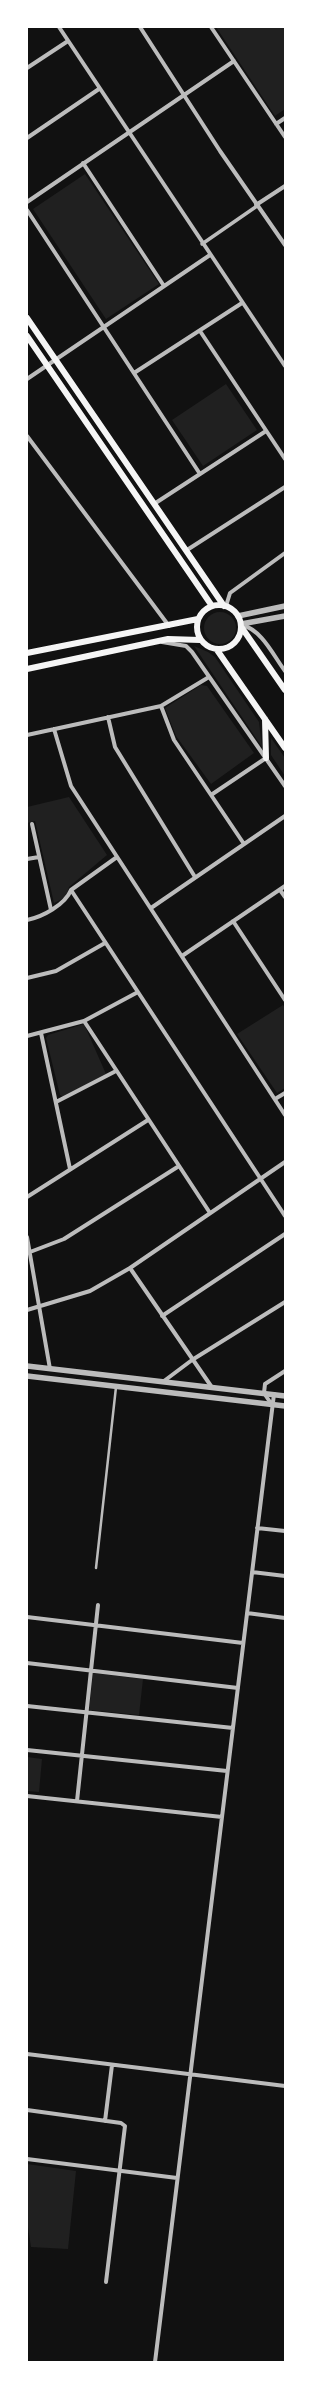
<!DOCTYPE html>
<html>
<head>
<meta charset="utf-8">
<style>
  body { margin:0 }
  #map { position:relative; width:312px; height:2389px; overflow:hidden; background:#111; font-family:"Titillium Web",sans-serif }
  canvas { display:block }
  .frame { position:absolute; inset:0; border:28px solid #fff; pointer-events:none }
</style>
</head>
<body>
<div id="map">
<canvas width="312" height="2389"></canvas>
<div class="frame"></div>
</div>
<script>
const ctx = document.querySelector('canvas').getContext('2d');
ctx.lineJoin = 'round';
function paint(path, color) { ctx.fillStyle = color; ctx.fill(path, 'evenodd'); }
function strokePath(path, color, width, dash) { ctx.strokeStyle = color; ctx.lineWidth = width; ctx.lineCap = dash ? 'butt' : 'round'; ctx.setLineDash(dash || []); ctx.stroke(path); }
paint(new Path2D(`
  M216,27H285V109L275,116Z
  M85,174L159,284L106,319L33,209Z
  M226,384L257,430L203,466L172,420Z
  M204 628a16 16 0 1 1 32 0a16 16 0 1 1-32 0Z
  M194,646L208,652L215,657L259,722L262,747Z
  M201,685L207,686L254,753L211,784L176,736L165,708Z
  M271,738L285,758V776L271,755Z
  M69,797L107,855L69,887L66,897L54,903L35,821L27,823V807Z
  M283,1005L285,1008V1088L277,1093L237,1034Z
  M84,1024L106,1074L63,1097L60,1095L46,1038L48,1035Z
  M93,1673L143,1679L139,1715L89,1710Z
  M27,1757L42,1759L39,1792L27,1791Z
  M27,2164L76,2171L68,2249L31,2247L27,2221Z`), '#202020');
strokePath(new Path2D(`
  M96,1568L116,1387`), '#bcbcbc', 2.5);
strokePath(new Path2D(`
  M202,244L257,206`), '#bcbcbc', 3.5);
strokePath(new Path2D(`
  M59,27L285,366
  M140,27L220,151L285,245
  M211,27L285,137
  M27,68L68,41
  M276,124L285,118
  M27,138L99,89
  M83,163L164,286
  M27,202L234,61
  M256,205L285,186
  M27,210L200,474
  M200,331L285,459
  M134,373L242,303
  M27,379L210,255
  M27,436L169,626
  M154,504L266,431
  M187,550L285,487
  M226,606L230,593L285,553
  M242,625C262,630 273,655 285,671
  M162,642L186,646L192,652L285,786
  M161,706L174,740L244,844
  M108,717L115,747L195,877
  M54,729L71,786L285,1115
  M27,735L161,706L209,677
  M211,795L266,758
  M32,824L51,910
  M27,859L39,857
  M71,890L285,1216
  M280,890L285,897
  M151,908L285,816
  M27,920C42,917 65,905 71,890L117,857
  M233,921L285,1000
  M182,956L285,886
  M27,978L56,971L105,943
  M84,1021L210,1213
  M41,1033L70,1169
  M27,1036L84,1021L138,992
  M275,1099L285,1093
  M56,1102L116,1071
  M27,1197L148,1120
  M27,1237L50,1369
  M30,1252L64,1239L179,1166
  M130,1268L211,1386
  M27,1310L90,1291L130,1268L285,1162
  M162,1316L285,1234
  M164,1381L192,1360L285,1302
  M272,1405L264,1393L265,1384L285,1371
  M257,1528L285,1531
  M252,1572L285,1576
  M247,1613L285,1618
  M27,1617L243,1643
  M27,1663L238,1688
  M27,1706L233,1728
  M27,1750L227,1771
  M27,1796L222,1817
  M77,1801L98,1605
  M27,2054L285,2086
  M27,2110L121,2123L125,2126L106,2282
  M105,2121L112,2065
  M27,2159L177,2178
  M155,2362L274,1394`), '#bcbcbc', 4);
strokePath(new Path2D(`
  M238,616L285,606
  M241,624L285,616
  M27,1366L285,1396
  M27,1376L285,1406`), '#bcbcbc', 5.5);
strokePath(new Path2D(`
  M27,318L224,606
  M27,336L212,606
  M197 627a22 22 0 1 1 44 0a22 22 0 1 1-44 0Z
  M242,628L285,690
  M217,650L285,748
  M27,653L198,619
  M27,669L168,639L200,640
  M265,719L266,758`), '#f5f5f5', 6);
</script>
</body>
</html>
